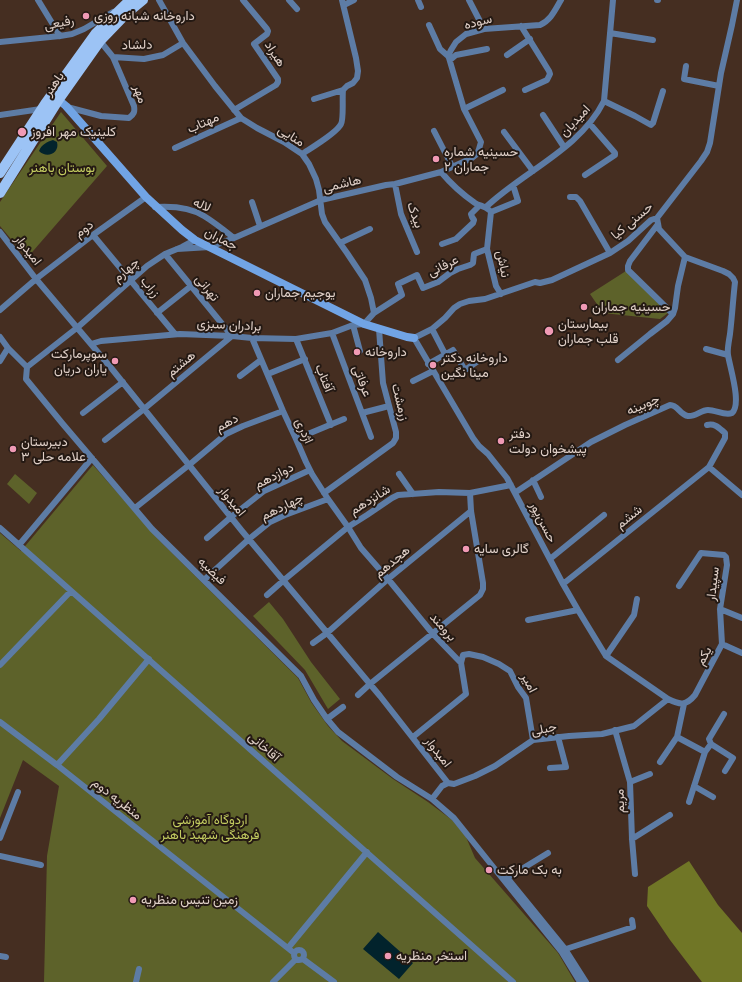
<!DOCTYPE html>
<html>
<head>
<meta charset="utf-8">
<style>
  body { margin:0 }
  canvas { display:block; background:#452e21 }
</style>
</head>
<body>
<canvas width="742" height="982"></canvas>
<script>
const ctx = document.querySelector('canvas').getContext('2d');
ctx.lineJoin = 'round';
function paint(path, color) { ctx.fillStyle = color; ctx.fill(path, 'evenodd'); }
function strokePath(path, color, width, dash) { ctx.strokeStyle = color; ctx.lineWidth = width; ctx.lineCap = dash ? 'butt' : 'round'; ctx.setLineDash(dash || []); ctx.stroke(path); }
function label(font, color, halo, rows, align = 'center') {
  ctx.font = font + ' Raleway,Vazirmatn,sans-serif'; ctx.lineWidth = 4; ctx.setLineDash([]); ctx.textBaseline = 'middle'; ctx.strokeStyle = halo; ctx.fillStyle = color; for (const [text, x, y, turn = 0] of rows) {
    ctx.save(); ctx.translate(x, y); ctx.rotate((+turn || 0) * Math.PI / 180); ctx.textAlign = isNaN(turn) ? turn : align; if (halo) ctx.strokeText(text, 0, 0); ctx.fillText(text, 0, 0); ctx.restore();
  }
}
paint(new Path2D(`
  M61,112L107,166L27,258L0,226V202Z
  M626,271L668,313L660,319L603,313L590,294Z
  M93,465L159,540L298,678L311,702L328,726L342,741L393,779L428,802L452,820L466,837L475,858L558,953L575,982H44L47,856L59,786L23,760L0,818V533L21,551Z
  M15,474L37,493L29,504L7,484Z
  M269,602L283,619L311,662L340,699L328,709L305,670L253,616Z`), '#5d622a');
paint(new Path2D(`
  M689,861L718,905L742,933V982H702L670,940L647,906L648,887Z`), '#707626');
paint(new Path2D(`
  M53,140L57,142C60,153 47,159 39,151C42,144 47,142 53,140Z
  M378,932L413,963L399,979L363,949Z`), '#02232c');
strokePath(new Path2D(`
  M38,0L60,36
  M159,0L183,43L215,86L241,118L257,128L284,142L302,154L309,164L316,179L319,190L322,214L325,222L347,253L365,280L371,298L374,313
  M289,0L297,9
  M418,0L421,7
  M469,0L484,29
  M657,0H658
  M344,5L354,0
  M429,25L440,49L448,56
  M521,26L549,71L550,74L547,80L525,90
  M610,33L653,40
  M0,42L60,36L72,34L84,29L113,12
  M507,55L530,39
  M113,57L144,59L163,55L183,43
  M450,60L456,55L487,49
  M686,66L684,79L719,86
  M314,99L343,90L347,86L353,83L357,78L358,71L356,58L342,0
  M604,101L635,116L651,125L653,123L663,91
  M67,107L101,116L129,118C134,114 135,112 134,106L113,57L100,41
  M464,109L503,90
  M234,110L276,85L278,82V79L254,44L267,34L268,31L267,29L243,0
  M0,115L41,109
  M543,115L564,147
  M434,131L452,166
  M504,132L533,171
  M175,148L241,118
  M302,154C311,148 337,133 341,124C344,119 342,98 343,90
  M441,172C451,184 462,194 475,203C480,206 485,206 489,210
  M585,175L615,155V153L590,124
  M395,184L401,214L417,252
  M570,197H576L580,201L610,253
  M252,202L260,226
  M155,207C171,206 190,207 204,216C214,222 224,230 234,238
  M486,207C524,171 580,149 604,101L613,0
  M491,212L487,249L496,286L501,294
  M491,212L518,201L513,185
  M658,224L630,261L628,266V270L673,314
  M0,232L36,279L112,369L242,531L380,696L448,783
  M93,235L175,334
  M340,243L370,229
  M442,244L456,239L473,223L474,220L472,217L471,214L479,206
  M177,249L210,247L234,238L321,200L386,185L395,184L441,172L472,158L477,154L479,149L481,142L464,109L449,58L448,56L451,50L456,42L466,34L484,29L540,25C551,20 555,10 561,0
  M165,254L232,336
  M0,310L36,279L93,235L146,197
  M157,313L191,286
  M353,325L360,351
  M432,329L445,354
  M332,333L371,437
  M0,337L8,348L27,367L26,379L62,423L152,529L301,676L314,700L327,719L338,732L397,777L432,799L454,818L490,863L561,951L580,982
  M252,338L283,411L296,439L306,462L312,474L328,499L348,527L361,548L388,579L433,634L461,663L466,694L413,737
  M296,339L331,425
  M91,344L101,341L180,334L232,336L252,338L296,339L332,333L353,325L364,324L374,313L402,295L398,284L417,275L423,288L438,282L450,273L458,269L470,265L473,263L474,254L487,249
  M706,349L728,355
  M618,360L650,334L667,321L673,314L675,308L678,286L685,257L659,229L657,218
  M0,361L8,348
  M428,364L453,350L465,370L478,361
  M27,367L78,327L147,266L165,254L182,247L195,240
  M268,374L305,359
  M240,376L261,360
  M413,381L433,371
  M83,413L123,382
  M362,413L389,406
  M296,439L344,419
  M105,440L144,409L232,336
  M709,467L742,495
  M399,474L413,494
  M533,480L541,497
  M516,492L591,442L625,425L670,405C678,405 680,415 688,416C695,417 701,410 708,410C716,410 725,416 732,413C742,404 730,368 728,355C727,349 729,341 730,334C732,317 733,300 735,282L733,278L729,274L723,271L685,257
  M324,493L393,443L396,438V432L383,383L379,329
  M135,508L189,465L226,434L243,426L283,411
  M0,528L513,982
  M207,538L231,517L264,491L310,470
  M19,545L92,458
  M550,559L604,515
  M204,580L249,539L270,522L285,515L328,499
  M563,584L709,467L725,438V433C719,428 715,423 707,425
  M679,586L701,553L724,555L726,557L727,565L720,609L722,644L695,695C686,706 680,705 668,699L606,656L578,610L563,584L507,478L488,454L479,446L473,438L414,338L432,329L445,318L454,308L460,304L469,301L485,299L535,282L540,283L552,280L610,253L628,241L651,220L657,218L701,161L707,152L710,143L721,73L732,25L737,0
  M267,595L284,580L348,527L367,515L392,498L398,495L439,492L470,493L511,485
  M720,609L742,618
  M528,620L578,610
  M313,643L327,633L388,579L471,511
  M722,644L742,653
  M606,656L634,615L637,599
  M461,663L463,655L469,654L483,657L499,664L510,671L518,687L526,698L533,740
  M0,665L71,591
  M358,695L370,684L480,595L483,589V583L471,511L470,493
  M327,719L343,707
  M0,722L57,765L294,953
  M615,730L630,782L632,839L635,874
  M677,737L705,752L689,802
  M711,744L733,758L725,771
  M705,752L711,744L709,739L724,714
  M660,762L677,737L684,704
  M57,765L99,719L149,659
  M550,768L566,767L558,737
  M630,782L650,774
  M694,786L713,797
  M432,799L442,786L448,783L454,784L475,776L495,766L533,740L569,736L602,734L634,726L668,699
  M0,838L18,792
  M632,839L670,815
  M0,856L41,865
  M504,874L565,949L586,982
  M507,878L548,853
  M288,948L367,852
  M294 955a5 5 0 1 1 10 0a5 5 0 1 1-10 0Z
  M563,950L633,927L632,920
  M0,956L6,957
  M303,959L334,982
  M136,982L139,969
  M273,982L296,959`), '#5d7ca5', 6);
strokePath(new Path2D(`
  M55,97L66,106L146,197L182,230L195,240L364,324L407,337L414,338`), '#71a4e5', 8);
strokePath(new Path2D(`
  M0,173L45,104L96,33L130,0
  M0,193L59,99L100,41L126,14L143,0`), '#9cc3f5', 10);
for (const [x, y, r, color] of [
  [86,16,4,"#f09ab5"],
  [22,132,5,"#f09ab5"],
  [436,159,4,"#f09ab5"],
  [257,293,4,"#f09ab5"],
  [584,307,4,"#f09ab5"],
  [549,331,5,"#f09ab5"],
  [357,352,4,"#f09ab5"],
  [115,361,4,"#f09ab5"],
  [433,365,4,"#f09ab5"],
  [501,441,4,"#f09ab5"],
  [13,449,4,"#f09ab5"],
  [466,549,4,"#f09ab5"],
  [489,870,4,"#f09ab5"],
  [133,900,4,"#f09ab5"],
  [388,956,4,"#f09ab5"]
]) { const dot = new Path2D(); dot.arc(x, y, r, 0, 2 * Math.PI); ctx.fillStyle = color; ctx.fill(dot); strokePath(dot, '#241913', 1.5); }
label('13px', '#e0d0c8', '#241913', [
  ["داروخانه شبانه روزی",94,16],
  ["کلینیک مهر افروز",31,132],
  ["حسینیه شماره",444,152],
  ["۲ جماران",444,167],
  ["یوجیم جماران",265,293],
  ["حسینیه جماران",592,307],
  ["بیمارستان",558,324],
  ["قلب جماران",558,339],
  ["داروخانه",365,352],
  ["سوپرمارکت",107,354,"right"],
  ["یاران دریان",107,369,"right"],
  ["داروخانه دکتر",441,358],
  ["مینا نگین",441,373],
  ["دفتر",509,434],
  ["پیشخوان دولت",509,449],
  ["دبیرستان",21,442],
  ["علامه حلی ۳",21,457],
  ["گالری سایه",474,549],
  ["به بک مارکت",497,870],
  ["زمین تنیس منظریه",141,900],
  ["استخر منظریه",396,956]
], 'left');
label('13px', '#e0d0c8', '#241913', [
  ["سوده",478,22,-14],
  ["رفیعی",59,23,-11],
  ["دلشاد",137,45,-1],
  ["هیراد",275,54,57],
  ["باهنر",54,84,-55],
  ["مهر",140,94,72],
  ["امیدیان",575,121,-47],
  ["مهتاب",203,123,-24],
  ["منایی",291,136,32],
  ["هاشمی",342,184,-13],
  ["لاله",202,205,24],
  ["بیدک",415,215,71],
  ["حسنی کیا",632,221,-40],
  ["دوم",84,229,-37],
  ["جماران",221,239,27],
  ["امیدوار",28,250,52],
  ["نیاش",503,264,79],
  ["عرفانی",443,266,-27],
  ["چهارم",126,270,-41],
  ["زراب",150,287,51],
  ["تهرانی",207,288,51],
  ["برادران سبزی",229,325,3],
  ["هشتم",181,364,-40],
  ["آفتاب",324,378,68],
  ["عرفاتی",362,381,69],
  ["زرمشت",400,402,76],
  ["چوبینه",643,405,-23],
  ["دهم",227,423,-29],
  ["اژدری",304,431,66],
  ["دوازدهم",274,476,-27],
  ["شانزدهم",370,500,-32],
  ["امیدوار",232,501,51],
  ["چهاردهم",282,507,-26],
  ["ششم",629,517,-39],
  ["حسن‌پور",543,522,63],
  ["هجدهم",392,562,-40],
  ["فیضیه",212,571,44],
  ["سپیدار",713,584,-83],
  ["برومند",443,627,48],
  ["یکم",704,656,-62],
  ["امیر",529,683,62],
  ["جبلی",544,729,-11],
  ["آقاخانی",264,747,42],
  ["امیدوار",438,752,52],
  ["منظریه دوم",117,799,38],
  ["مریم",620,801,-92]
]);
label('13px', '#c3cc60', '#241913', [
  ["بوستان باهنر",62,168],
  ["اردوگاه آموزشی",210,820],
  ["فرهنگی شهید باهنر",210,835]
]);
</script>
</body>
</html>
